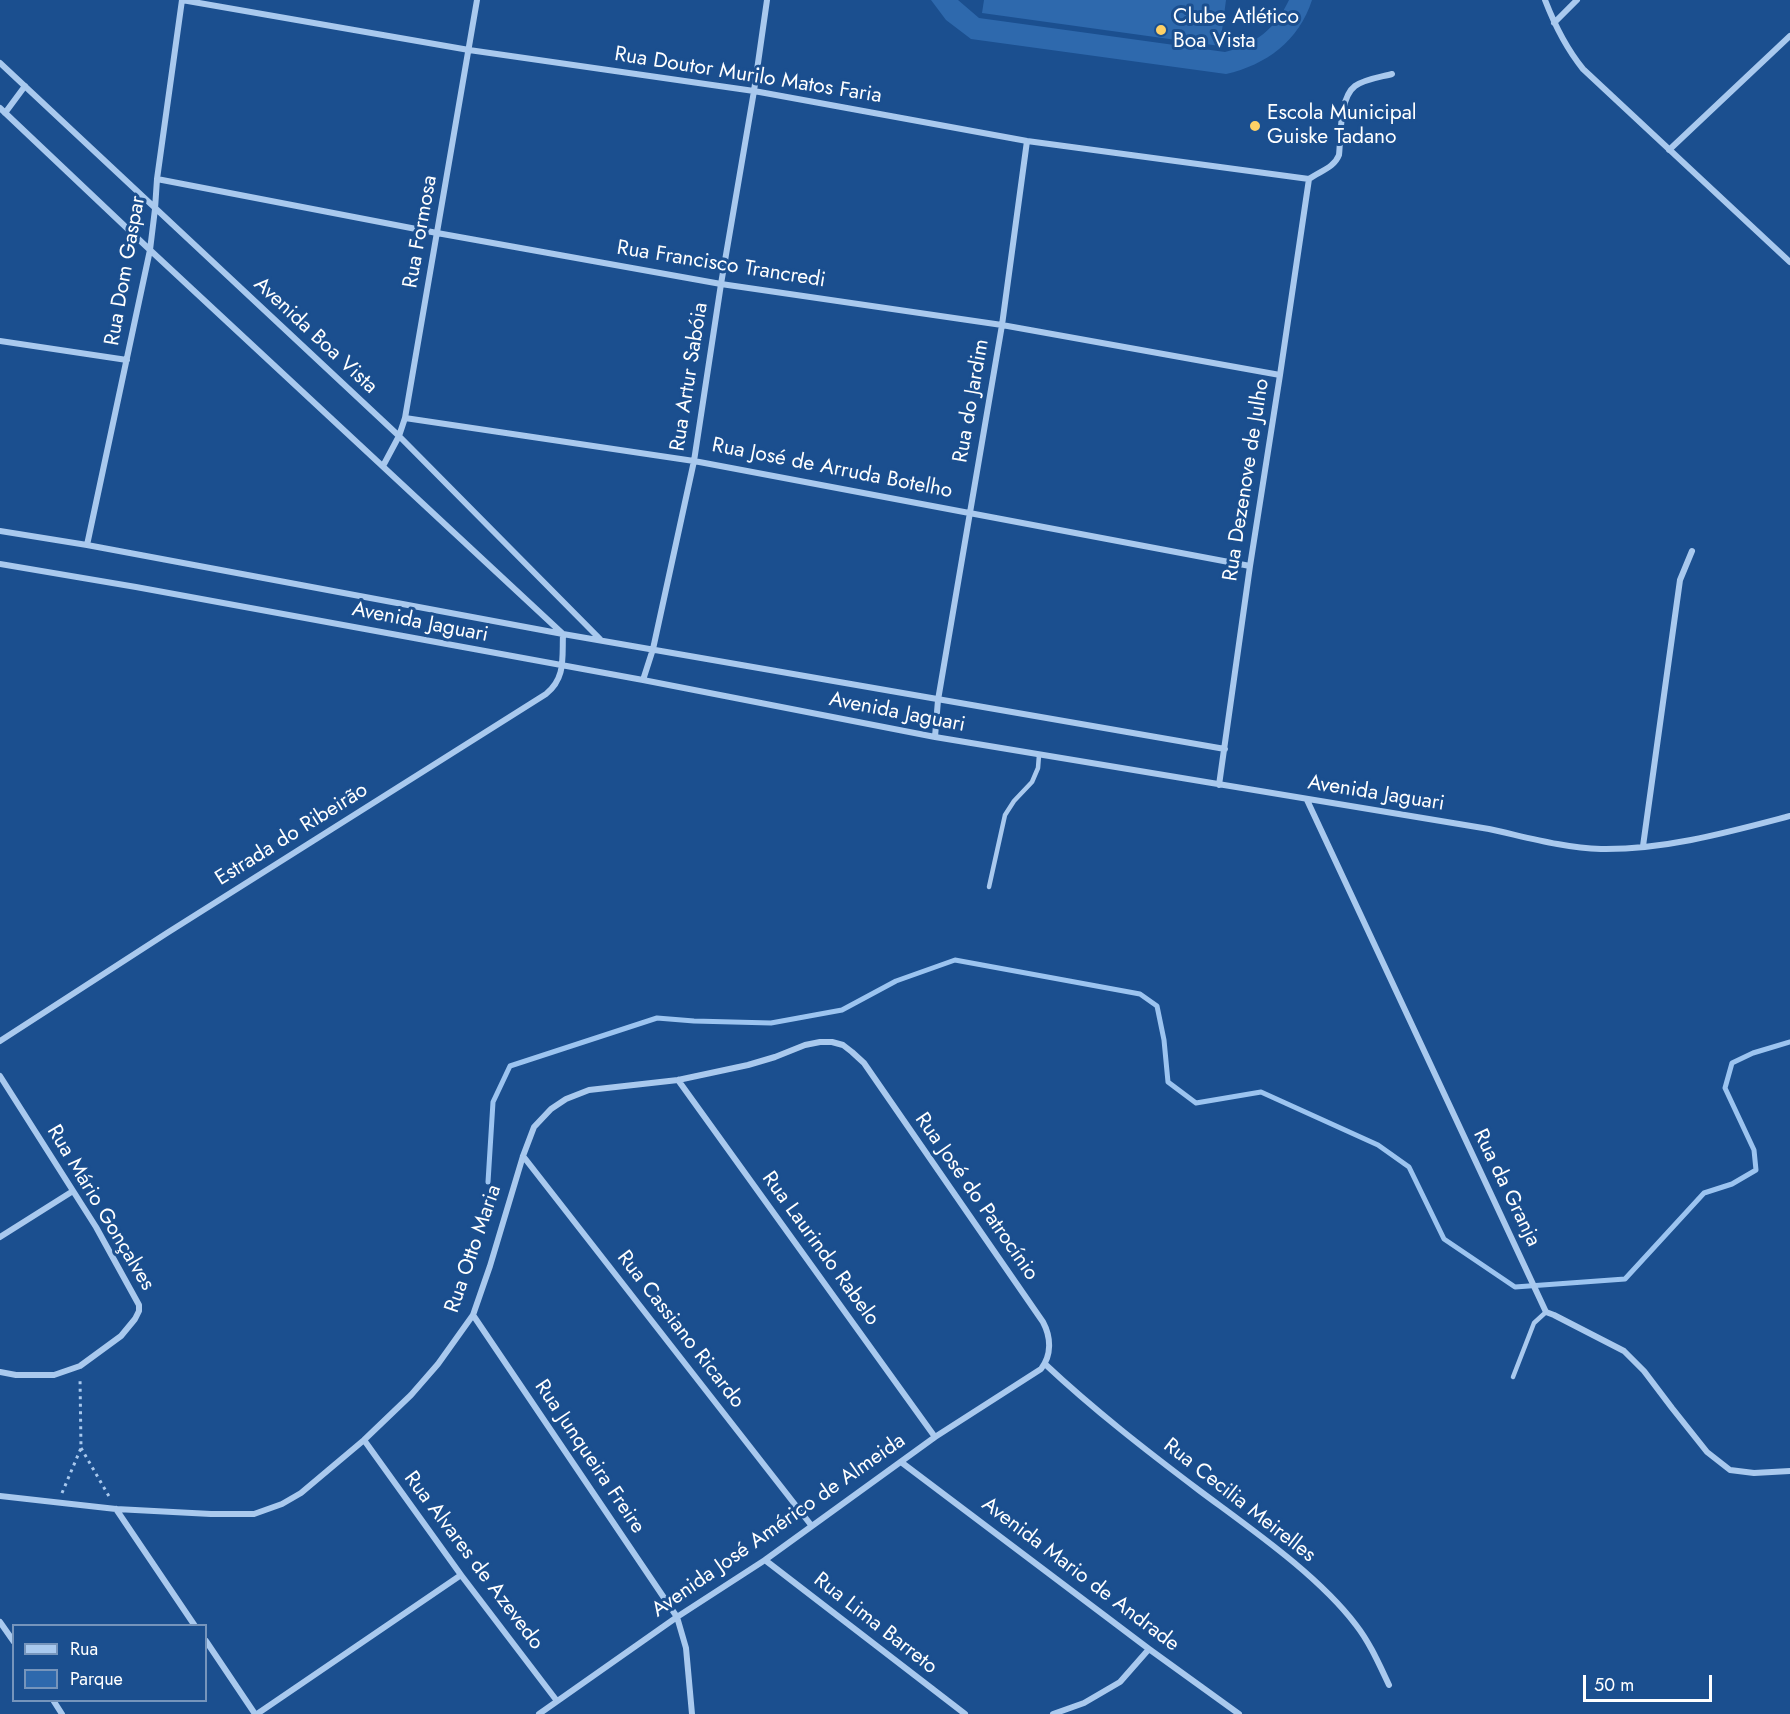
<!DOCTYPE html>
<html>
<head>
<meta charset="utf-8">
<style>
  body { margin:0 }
  #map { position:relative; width:1790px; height:1714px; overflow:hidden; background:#1b4f8f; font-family:Jost,sans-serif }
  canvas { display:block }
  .legend { position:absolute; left:12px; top:1624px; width:195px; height:78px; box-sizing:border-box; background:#1b4f8f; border:2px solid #7695bc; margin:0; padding:8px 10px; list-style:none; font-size:18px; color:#fff }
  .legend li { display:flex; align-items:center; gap:12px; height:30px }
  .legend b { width:30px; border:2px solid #7695bc }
  .scale { position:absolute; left:1583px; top:1675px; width:129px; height:27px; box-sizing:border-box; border:3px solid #fff; border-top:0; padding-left:8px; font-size:18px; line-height:21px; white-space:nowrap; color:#fff; -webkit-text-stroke:4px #1b4f8f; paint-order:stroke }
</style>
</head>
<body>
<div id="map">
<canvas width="1790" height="1714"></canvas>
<ul class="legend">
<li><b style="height:8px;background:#a9c9ee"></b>Rua</li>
<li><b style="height:16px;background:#2e69ad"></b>Parque</li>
</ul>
<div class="scale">50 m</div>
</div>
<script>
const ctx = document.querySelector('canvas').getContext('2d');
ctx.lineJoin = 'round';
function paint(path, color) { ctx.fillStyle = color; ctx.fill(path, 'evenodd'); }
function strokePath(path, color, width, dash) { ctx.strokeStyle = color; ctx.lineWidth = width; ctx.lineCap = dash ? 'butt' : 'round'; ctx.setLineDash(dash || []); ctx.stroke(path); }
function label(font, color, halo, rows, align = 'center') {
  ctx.font = font + ' Jost,sans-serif'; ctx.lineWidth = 6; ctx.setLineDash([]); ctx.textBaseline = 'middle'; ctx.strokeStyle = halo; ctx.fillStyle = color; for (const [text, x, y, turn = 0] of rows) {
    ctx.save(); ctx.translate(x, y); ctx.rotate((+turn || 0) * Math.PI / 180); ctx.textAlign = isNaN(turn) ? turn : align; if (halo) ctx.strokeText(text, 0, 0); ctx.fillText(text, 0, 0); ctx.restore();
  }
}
paint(new Path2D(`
  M931,0H958L979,18L1225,52C1255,45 1276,28 1289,0H1312C1299,41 1266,65 1226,74L971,39L946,20Z
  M984,0H1226L1220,46L982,13Z`), '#2e69ad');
strokePath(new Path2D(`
  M488,1182L493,1102L510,1066L657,1018L694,1021L771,1023L842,1010L896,981L955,960L1140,994L1157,1006L1164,1040L1168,1082L1196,1103L1261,1092L1378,1145L1409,1167L1444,1239L1515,1287L1625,1279L1704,1193L1732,1184L1756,1170L1754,1150L1725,1088L1732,1063L1753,1053L1790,1042`), '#9cc4f0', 5);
strokePath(new Path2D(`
  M81,1448L110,1498
  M62,1493L81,1448L80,1377`), '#a9c9ee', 3, [3, 4.5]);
strokePath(new Path2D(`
  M989,887L1005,815L1014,801L1032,782L1038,768L1039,755
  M1513,1377L1534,1323L1546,1312`), '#a9c9ee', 4.5);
strokePath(new Path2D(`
  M182,0L469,50L754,91L1027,141L1309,179
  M1545,0C1555,26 1566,48 1583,69L1790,262
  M1554,23L1577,0
  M0,63L399,436L600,639
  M0,108L150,250L563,634C562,658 566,678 546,694L167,933L0,1041
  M5,113L25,86
  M1669,150L1790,36
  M157,179L437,233L721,284L1002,325L1280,375
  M1309,179C1320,171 1334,168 1339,155C1341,137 1339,98 1355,86C1365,79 1381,77 1392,74
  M0,341L127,360
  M405,418L694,461L1250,566
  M383,466L399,436L405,418L477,0
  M0,531L87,545L563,634L1225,749
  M87,545L150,250L155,209L157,179L182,0
  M0,564L136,587L643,680L935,737L1489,829C1526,837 1564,848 1601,849C1665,850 1729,832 1790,816
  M643,680L653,649L694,461L721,284L754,91L767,0
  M935,737L938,700L1002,325L1027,141
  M1219,785L1250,566L1280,375L1309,179
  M1307,800L1546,1312L1554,1315L1624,1351L1644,1371L1672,1408L1707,1452L1730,1470L1754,1473L1790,1471
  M1643,846L1680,580L1692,551
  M0,1076L96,1227L139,1305V1311L135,1319L121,1336L80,1366L54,1375H16L0,1372
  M678,1080L935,1437
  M523,1156L811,1525
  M0,1237L73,1191
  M473,1315L677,1617L686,1648L692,1714
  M1045,1364C1094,1410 1147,1451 1200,1491C1251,1529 1318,1575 1356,1625C1370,1643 1379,1664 1389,1685
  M364,1440L461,1575L557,1701
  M901,1462L1149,1649L1239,1714
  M0,1496L116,1509L211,1514H254L282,1504L301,1493L364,1440L411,1395L438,1364L473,1315L490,1266L523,1156L534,1127L551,1109L566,1099L589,1090L678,1080L748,1065L775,1057L805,1045L820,1042H832L843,1045L852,1052L864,1063L1043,1322C1051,1337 1052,1355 1041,1369L935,1437L765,1560L677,1617L539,1714
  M116,1509L195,1626
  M765,1560L965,1714
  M0,1622L14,1642
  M206,1641L255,1714
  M53,1700L62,1714
  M257,1714L461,1575
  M1053,1714L1084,1703L1120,1682L1149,1649`), '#a9c9ee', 6);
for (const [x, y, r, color] of [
  [1161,30,6,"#ffd166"],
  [1255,126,6,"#ffd166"]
]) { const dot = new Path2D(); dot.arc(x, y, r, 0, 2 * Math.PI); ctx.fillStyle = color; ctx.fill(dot); strokePath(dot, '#1b4f8f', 2); }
label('21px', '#fff', '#1b4f8f', [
  ["Clube Atlético",1173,18],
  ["Boa Vista",1173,42],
  ["Escola Municipal",1267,114],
  ["Guiske Tadano",1267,138]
], 'left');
label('21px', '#fff', '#1b4f8f', [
  ["Rua Doutor Murilo Matos Faria",748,76,9],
  ["Rua Formosa",421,232,-80],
  ["Rua Francisco Trancredi",721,265,9],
  ["Rua Dom Gaspar",126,271,-80],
  ["Avenida Boa Vista",315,336,43],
  ["Rua Artur Sabóia",690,377,-81],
  ["Rua do Jardim",972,401,-80],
  ["Rua José de Arruda Botelho",832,469,11],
  ["Rua Dezenove de Julho",1247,480,-81],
  ["Avenida Jaguari",420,623,11],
  ["Avenida Jaguari",897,713,11],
  ["Avenida Jaguari",1376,794,9],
  ["Estrada do Ribeirão",292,835,-32],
  ["Rua da Granja",1506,1188,64],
  ["Rua José do Patrocínio",976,1197,55],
  ["Rua Mário Gonçalves",100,1208,59],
  ["Rua Otto Maria",474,1249,-71],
  ["Rua Laurindo Rabelo",820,1249,54],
  ["Rua Cassiano Ricardo",680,1330,52],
  ["Rua Junqueira Freire",589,1457,56],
  ["Rua Cecilia Meirelles",1239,1501,38],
  ["Avenida José Américo de Almeida",779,1526,-35],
  ["Rua Alvares de Azevedo",473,1561,53],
  ["Avenida Mario de Andrade",1080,1575,37],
  ["Rua Lima Barreto",875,1624,38]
]);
</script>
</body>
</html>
